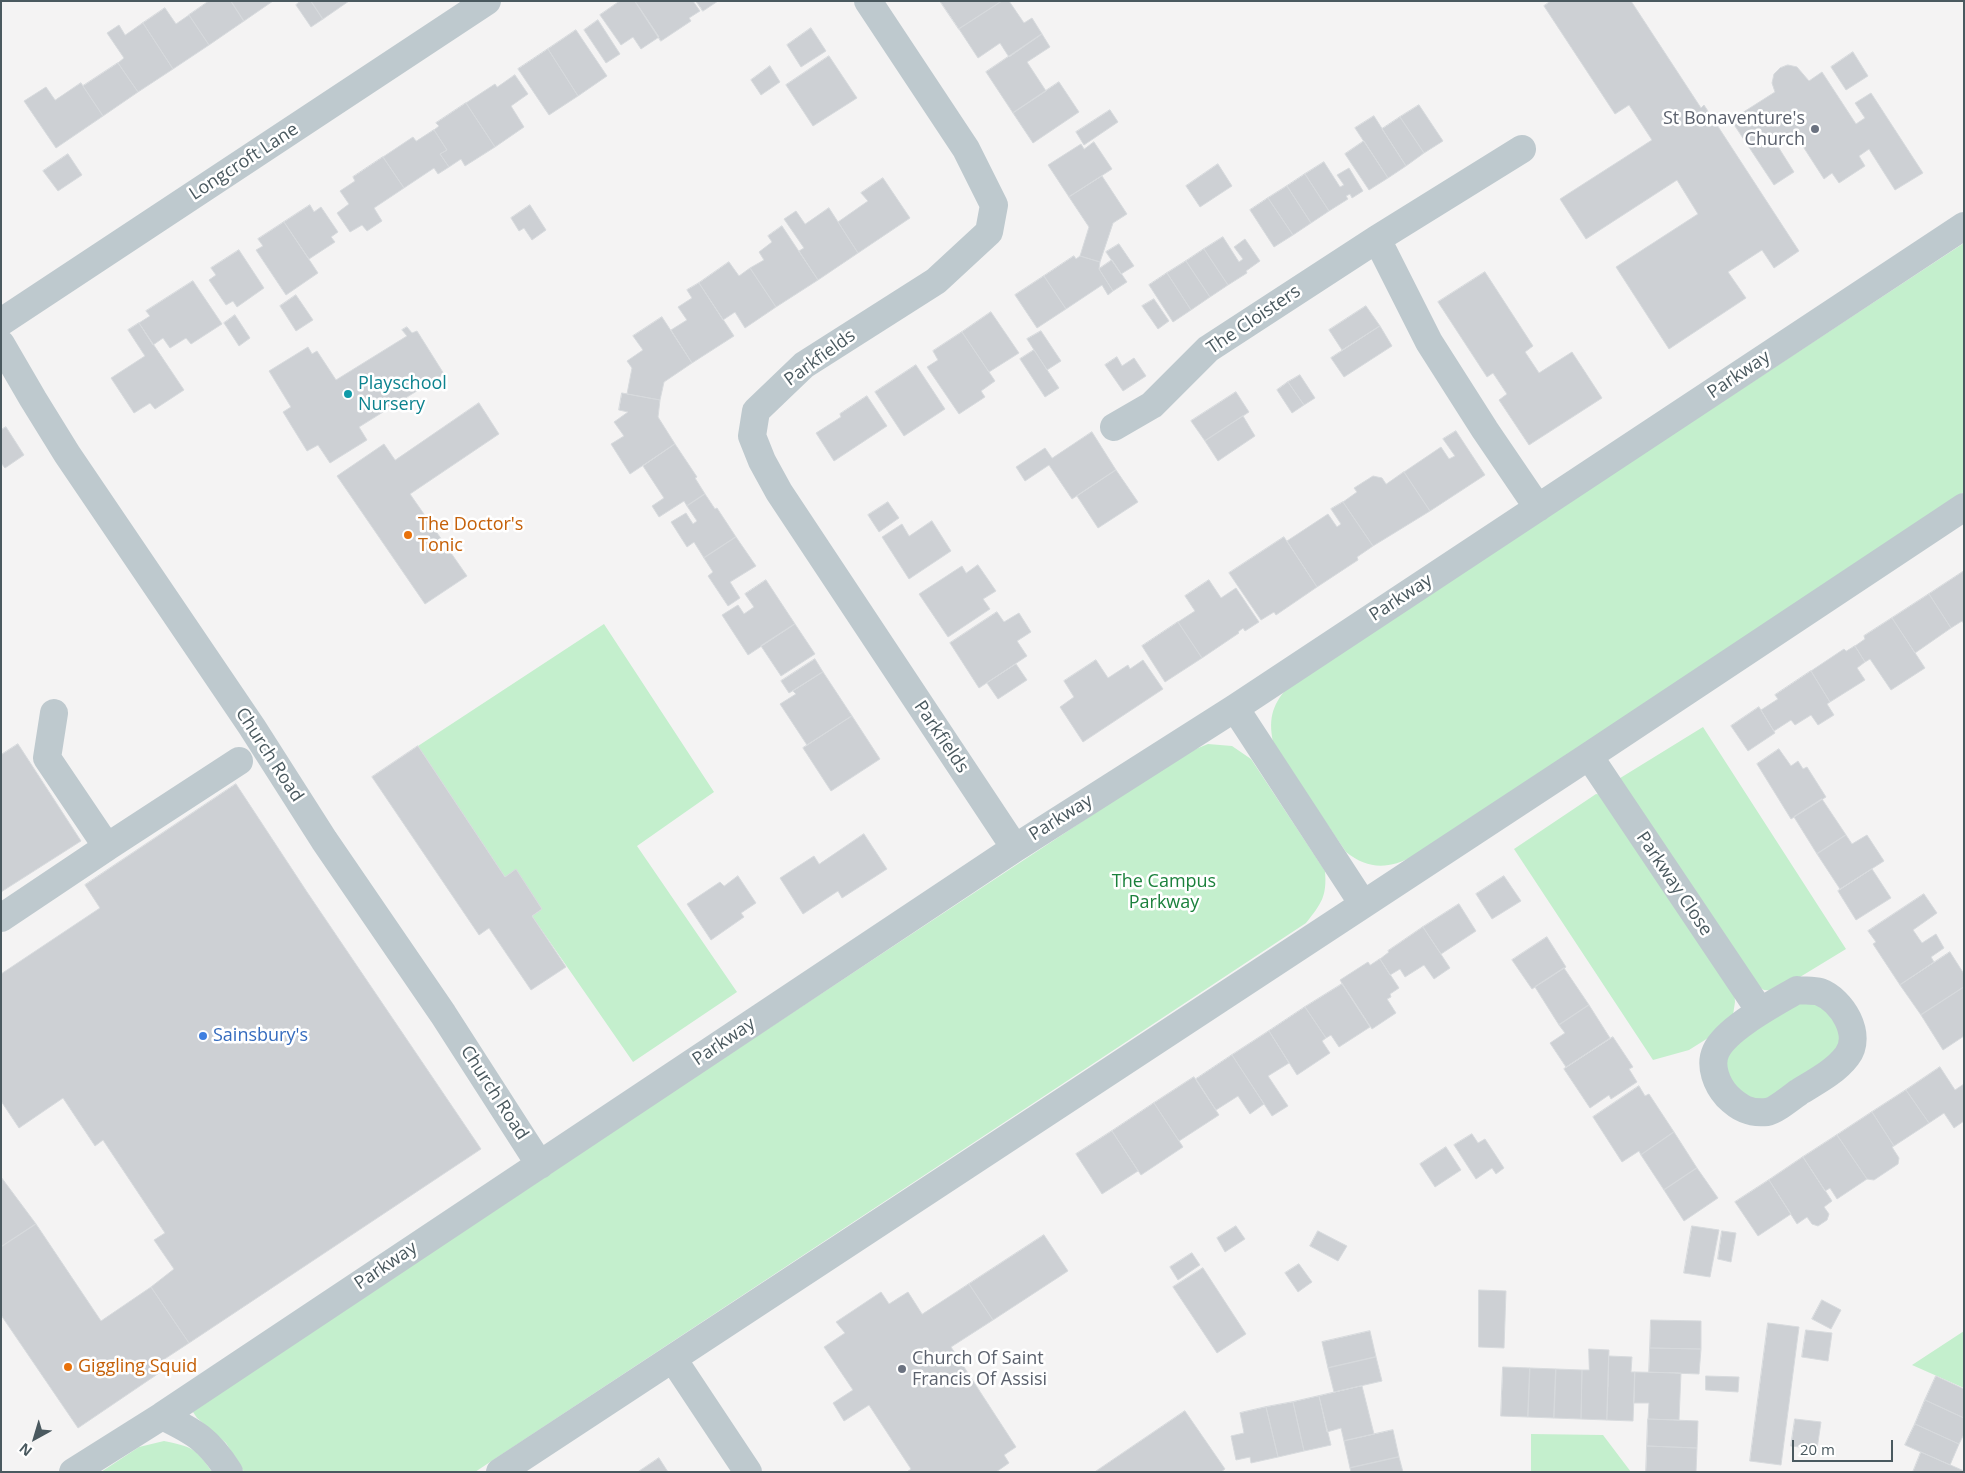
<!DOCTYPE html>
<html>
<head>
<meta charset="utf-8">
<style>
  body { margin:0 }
  #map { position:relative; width:1965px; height:1473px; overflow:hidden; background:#f4f3f3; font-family:"Open Sans",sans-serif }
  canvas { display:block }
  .frame { position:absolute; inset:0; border:2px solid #4a595f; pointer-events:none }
  .north { position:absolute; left:10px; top:1413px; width:50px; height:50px; -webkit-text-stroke:4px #fff; paint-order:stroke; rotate:219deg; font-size:14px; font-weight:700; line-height:20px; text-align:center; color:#4a595f }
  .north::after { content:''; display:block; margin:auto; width:18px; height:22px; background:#4a595f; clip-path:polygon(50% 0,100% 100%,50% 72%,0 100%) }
  .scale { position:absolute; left:1792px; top:1440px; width:101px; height:22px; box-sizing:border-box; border:2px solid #4a595f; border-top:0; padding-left:6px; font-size:15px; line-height:18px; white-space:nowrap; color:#4a595f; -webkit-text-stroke:4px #fff; paint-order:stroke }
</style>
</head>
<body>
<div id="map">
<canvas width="1965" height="1473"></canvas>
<div class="frame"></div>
<div class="north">N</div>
<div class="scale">20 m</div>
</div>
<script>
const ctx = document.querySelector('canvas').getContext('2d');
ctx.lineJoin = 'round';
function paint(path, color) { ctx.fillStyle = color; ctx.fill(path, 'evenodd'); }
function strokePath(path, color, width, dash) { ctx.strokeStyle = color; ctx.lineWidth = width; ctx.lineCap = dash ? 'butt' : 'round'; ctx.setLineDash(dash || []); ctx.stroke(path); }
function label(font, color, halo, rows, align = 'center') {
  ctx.font = font + ' "Open Sans",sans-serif'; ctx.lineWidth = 5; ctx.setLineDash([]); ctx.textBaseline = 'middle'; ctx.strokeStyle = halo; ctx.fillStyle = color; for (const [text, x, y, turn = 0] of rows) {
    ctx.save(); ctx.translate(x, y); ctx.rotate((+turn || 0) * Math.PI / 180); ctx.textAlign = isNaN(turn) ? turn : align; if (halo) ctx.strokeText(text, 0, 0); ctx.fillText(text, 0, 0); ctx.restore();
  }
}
paint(new Path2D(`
  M1964,243V492L1414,856C1389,869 1368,870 1346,852L1274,746C1268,721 1271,706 1288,687Z
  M604,624L714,792L637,846L737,992L633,1062L532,916L542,909L516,870L505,877L418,746Z
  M1703,727L1846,949L1777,991L1764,990L1750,981L1617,780Z
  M1208,744L1232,746L1251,759L1325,871C1327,896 1322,903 1306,923L475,1472H244L226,1443L197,1418L193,1412L195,1407L1186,753Z
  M1596,794L1605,795L1734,989L1735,1002L1733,1015L1724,1028L1689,1050L1653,1060L1514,849Z
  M1816,1001L1840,1024L1839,1050L1772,1098C1745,1105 1741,1093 1724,1075L1727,1050L1790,1002Z
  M1964,1331V1388L1912,1365Z
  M1531,1434L1603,1435L1631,1472H1531Z
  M164,1441C192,1447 196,1448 212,1472H101L139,1447Z`), '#c4efcd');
const building = new Path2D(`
  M209,1H231L244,21L209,45L189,15Z
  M231,1H273L244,21Z
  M301,1H311L323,19L311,27L296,5Z
  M311,1H349L323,19Z
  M620,1H635L659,37L641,49L633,37L621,45L600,15Z
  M635,1H693L700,11L689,18L691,21L661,41Z
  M696,1H718L703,11Z
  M940,1H1002L959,29Z
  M1002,1H1009L1024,23L1032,18L1042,34L1009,57L1000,43L978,58L959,29Z
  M1551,1H1631L1701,108L1704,105L1799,251L1774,268L1762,250L1728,272L1746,298L1669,349L1616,267L1698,214L1677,180L1586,239L1560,199L1652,140L1629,105L1615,114L1544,6Z
  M165,8L176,24L189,15L209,45L173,69L143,23Z
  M598,20L620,54L606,63L584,30Z
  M143,23L173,69L138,92L118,63L124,58L107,33L119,25L125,35Z
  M811,28L826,51L801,67L787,45Z
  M576,30L607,76L578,96L548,49Z
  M1042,34L1050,47L1027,62L1046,91L1013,113L986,72Z
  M548,49L578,96L549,115L518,69Z
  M1853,52L1868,76L1846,90L1831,67Z
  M829,56L857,98L813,126L786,85Z
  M118,63L138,92L103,116L83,86Z
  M1788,65L1797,67L1809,81L1822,72L1856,124L1865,118L1855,103L1871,93L1923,173L1895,190L1869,149L1859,156L1865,166L1839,183L1832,173L1824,179L1795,134L1777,145L1794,172L1774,185L1731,120L1775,92L1772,83L1774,74L1780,68Z
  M770,66L780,82L761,95L751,80Z
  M515,75L528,94L511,106L524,127L495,147L466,103L495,84L497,87Z
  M1059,82L1079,112L1033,143L1013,113Z
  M81,83L103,116L56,148L24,101L46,87L55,100Z
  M466,103L495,147L465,166L461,159L449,167L440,154L447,150L434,130L439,126L436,123Z
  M1419,105L1443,141L1424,153L1400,117Z
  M1110,110L1118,122L1084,145L1076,132Z
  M1374,116L1406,166L1388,178L1355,128Z
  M1400,117L1424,153L1406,166L1382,129Z
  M434,130L447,150L440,154L449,167L438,174L434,168L404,188L383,157L413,137L416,141Z
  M1364,141L1388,178L1369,190L1345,154Z
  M1094,142L1112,169L1069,197L1048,165L1081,144L1084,149Z
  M68,154L82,175L58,191L43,171Z
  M383,157L404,188L374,208L382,221L367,231L362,225L350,232L337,213L349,204L340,191L355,181L353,177Z
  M1324,162L1340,187L1344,185L1337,175L1349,168L1363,191L1352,198L1350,194L1346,196L1348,199L1329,211L1305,174Z
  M1218,164L1232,186L1200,207L1186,186Z
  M1305,174L1329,211L1311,223L1287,186Z
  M1102,176L1127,214L1113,223L1100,262L1080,256L1089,227L1069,197Z
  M883,178L910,218L858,253L838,222L868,201L861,193Z
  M1287,186L1311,223L1293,235L1268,198Z
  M1268,198L1293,235L1274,247L1250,210Z
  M310,205L314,212L321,207L338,232L331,237L335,242L309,259L284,222Z
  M530,205L546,230L532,240L524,228L519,231L511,218Z
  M829,208L858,253L818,280L799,251L804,248L784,219L796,211L805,224Z
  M284,222L318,273L286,295L256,250L263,246L258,239Z
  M782,226L818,280L776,307L750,268L764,260L759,252L772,242L768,236Z
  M1223,237L1239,262L1243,259L1234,247L1245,239L1260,261L1246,271L1247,273L1228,285L1204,249Z
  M1119,244L1134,266L1121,274L1106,252Z
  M1204,249L1228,285L1210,297L1186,261Z
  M239,250L264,288L237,307L233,301L226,305L209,280L216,275L211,268Z
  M1074,256L1076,259L1080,256L1100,262L1099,269L1113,291L1108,295L1102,285L1066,309L1044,276Z
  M1112,260L1127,282L1113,291L1099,269Z
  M1186,261L1210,297L1191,310L1167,273Z
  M729,262L739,276L750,268L776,307L745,328L735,312L723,320L699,283Z
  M1485,272L1533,346L1525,352L1539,373L1572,352L1602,398L1529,445L1499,400L1507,394L1493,373L1487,377L1438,302Z
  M1167,273L1191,310L1173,322L1149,285Z
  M1044,276L1066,309L1037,328L1015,295Z
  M193,281L222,324L191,344L186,338L170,348L163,338L153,345L139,323L150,316L146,311Z
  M699,283L734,336L692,363L671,330L687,320L678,307L692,298L687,290Z
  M296,295L313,320L296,331L280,306Z
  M1154,299L1169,321L1158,329L1142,306Z
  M1366,306L1380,326L1342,350L1329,330Z
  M991,312L1019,353L989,372L962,332Z
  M235,315L250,338L239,346L224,323Z
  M662,317L692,363L664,382L660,400L627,394L632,368L627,361L643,350L633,336Z
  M139,323L184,390L155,409L150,403L134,413L111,378L145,356L128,330Z
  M1380,326L1392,346L1344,377L1331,358Z
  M407,327L412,333L417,331L444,374L359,427L367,440L330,463L318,445L307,451L283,412L291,407L269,371L308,347L312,354L317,351L336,380L407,336L402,330Z
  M1041,331L1061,361L1047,370L1027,339Z
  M962,332L995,381L981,391L985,397L959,414L927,367L938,360L933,351Z
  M1034,350L1059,388L1045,397L1020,359Z
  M1117,357L1122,366L1134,358L1146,376L1123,391L1105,365Z
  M916,365L945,409L904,436L875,392Z
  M1300,375L1315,398L1304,405L1288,382Z
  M1288,382L1304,405L1292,413L1277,390Z
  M1236,392L1249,412L1205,441L1191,421Z
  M622,393L660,400L658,417L675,444L630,474L611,444L624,436L614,422L628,412L619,410Z
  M867,396L887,426L834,461L816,433L841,417L840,414Z
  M479,403L499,434L410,494L467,576L425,604L337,476L384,444L395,460Z
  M1243,416L1255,436L1218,461L1205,441Z
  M6,427L24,455L5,468L1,463V430Z
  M1456,431L1485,475L1430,511L1404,472L1441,447L1449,459L1455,456L1443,439Z
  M1092,432L1116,470L1072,499L1049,465L1025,481L1016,467L1045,448L1052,458Z
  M675,444L697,477L695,478L705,494L687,506L684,501L659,517L652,506L664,498L643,466Z
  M1116,470L1138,502L1098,528L1077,496Z
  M1404,472L1430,511L1373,546L1343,502L1357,492L1354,488L1373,476L1382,478L1386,484Z
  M705,494L715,509L717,508L736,537L704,558L694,542L687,547L671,522L686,513L693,524L697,521L687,506Z
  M888,502L899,518L879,532L868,515Z
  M1343,502L1373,546L1357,557L1358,560L1317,587L1287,541L1328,514L1337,527L1341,524L1331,509Z
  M932,521L951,551L909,579L882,537L902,524L909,536Z
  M736,537L756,566L730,582L740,598L728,606L708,576L713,572L704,558Z
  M1284,537L1317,587L1276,615L1274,612L1261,620L1229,573Z
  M978,565L996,591L983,599L990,609L948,637L919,594L962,566L966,573Z
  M1964,571V624L1962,621L1951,628L1929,594Z
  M766,580L795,624L748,655L722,615L738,605L744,614L754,607L745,594Z
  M1209,580L1221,598L1236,588L1259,622L1245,631L1243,628L1238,632L1239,633L1202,658L1178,622L1195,611L1185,596Z
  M1929,594L1951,628L1915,653L1892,618Z
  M997,612L1004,622L1019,613L1031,632L1017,641L1027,656L979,688L950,643Z
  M1892,618L1925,668L1891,690L1870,659L1865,662L1855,646L1865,639L1864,636Z
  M1178,622L1202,658L1165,682L1142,646Z
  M795,624L815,654L781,676L761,646Z
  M1855,646L1865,662L1857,668L1865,680L1830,702L1811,671L1844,649L1846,651Z
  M815,659L823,672L789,693L781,681Z
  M1096,660L1108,678L1128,665L1130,669L1143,660L1163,689L1083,742L1060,707L1074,697L1064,681Z
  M1016,664L1027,680L998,699L987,683Z
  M1811,671L1830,702L1827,704L1834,715L1818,725L1811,715L1795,725L1791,720L1774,731L1761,710L1778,699L1775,695Z
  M823,672L852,716L807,745L780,704L796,694L793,691Z
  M1759,707L1775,733L1748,751L1731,726Z
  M852,716L880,759L831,791L803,748Z
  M18,744L81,841L1,892V755Z
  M418,746L505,877L516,869L542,909L532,916L566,967L531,990L489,928L479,935L372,777Z
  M1779,749L1791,766L1798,761L1803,769L1807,767L1826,797L1791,819L1757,764Z
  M236,784L307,892L481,1149L189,1343L151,1287L174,1269L154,1240L165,1233L103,1140L95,1146L63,1098L19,1128L1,1101V974L100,908L85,885Z
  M1822,799L1846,835L1817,854L1794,817Z
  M864,834L887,869L842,898L838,891L803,914L780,878L814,856L819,864Z
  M1846,835L1852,844L1867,835L1884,861L1840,889L1817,854Z
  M1872,869L1891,898L1856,920L1838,891Z
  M738,876L756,903L741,913L744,917L711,940L687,904L720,882L724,886Z
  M1504,876L1521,901L1492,919L1476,894Z
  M1924,894L1937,913L1913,930L1922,943L1936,934L1944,948L1931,957L1934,962L1900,985L1873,944L1876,942L1868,931Z
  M1459,904L1476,931L1441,954L1423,927Z
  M1423,927L1450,968L1434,979L1424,965L1405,977L1400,969L1390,975L1380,959L1389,952L1388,951Z
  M1547,937L1566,967L1532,989L1512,960Z
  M1950,952L1964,974V987L1921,1015L1900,985Z
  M1380,959L1399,988L1390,994L1391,997L1387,999L1396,1013L1372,1029L1340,980L1368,962L1370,965Z
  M1564,968L1589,1005L1559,1025L1535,987Z
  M1342,984L1370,1027L1339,1047L1331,1035L1326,1038L1305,1007Z
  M1964,987V1036L1943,1050L1921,1015Z
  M1589,1005L1610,1038L1566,1067L1550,1043L1565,1033L1559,1025Z
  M1305,1007L1326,1038L1322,1041L1330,1053L1297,1075L1269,1031Z
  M1269,1031L1289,1063L1268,1076L1288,1106L1272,1116L1232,1055Z
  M1613,1037L1633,1067L1629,1069L1637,1082L1611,1099L1609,1095L1590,1108L1564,1069Z
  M1232,1055L1264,1104L1250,1114L1238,1096L1216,1110L1196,1079Z
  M1940,1067L1955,1090L1964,1084V1121L1954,1128L1944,1113L1929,1123L1906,1090Z
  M1194,1077L1219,1115L1179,1141L1154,1103Z
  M1639,1086L1645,1096L1649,1094L1674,1132L1641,1155L1639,1151L1622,1162L1593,1117Z
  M1906,1090L1929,1123L1894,1146L1872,1112Z
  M1154,1103L1183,1147L1141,1175L1112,1131Z
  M1872,1112L1894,1146L1892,1147L1899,1158L1898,1164L1874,1180L1867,1179L1837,1135Z
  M1112,1131L1138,1171L1102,1194L1076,1154Z
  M1674,1132L1697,1168L1664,1190L1641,1155Z
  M1472,1134L1478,1143L1485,1139L1504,1168L1496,1174L1492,1168L1476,1179L1454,1145Z
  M1837,1135L1867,1179L1837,1199L1830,1188L1825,1191L1803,1157Z
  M1446,1147L1461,1170L1435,1187L1420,1164Z
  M1803,1157L1832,1201L1824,1207L1829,1214L1827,1220L1818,1226L1812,1224L1807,1217L1797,1224L1769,1180Z
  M1697,1168L1718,1198L1684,1221L1664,1190Z
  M1,1177L36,1224L1,1247Z
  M1769,1180L1791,1214L1758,1236L1735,1202Z
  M36,1224L101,1321L151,1287L189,1343L160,1362L165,1369L78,1428L1,1315V1247Z
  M1236,1226L1245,1239L1225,1252L1217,1238Z
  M1692,1226L1719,1230L1710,1277L1684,1273Z
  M1318,1231L1347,1246L1338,1261L1310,1246Z
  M1722,1231L1736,1233L1731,1262L1718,1259Z
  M1044,1235L1068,1271L993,1320L969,1284Z
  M1192,1253L1200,1265L1178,1280L1170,1267Z
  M1299,1264L1312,1282L1298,1292L1285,1273Z
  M1203,1268L1246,1334L1217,1353L1173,1287Z
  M969,1284L993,1320L951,1347L1016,1447L1004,1455L1009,1463L996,1472H907L911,1469L869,1405L844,1421L833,1403L853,1390L824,1347L845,1333L836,1322L881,1292L889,1304L908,1292L922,1314Z
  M1479,1290L1506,1291L1504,1348L1479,1347Z
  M1822,1300L1841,1310L1831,1329L1812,1319Z
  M1651,1320L1701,1321V1349L1650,1348Z
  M1768,1323L1799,1327L1781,1465L1750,1461Z
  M1806,1330L1832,1333L1828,1361L1802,1357Z
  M1370,1331L1376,1357L1328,1368L1322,1342Z
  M1650,1348L1701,1349L1699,1374L1649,1372Z
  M1589,1349L1609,1350L1607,1420L1581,1419L1582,1370H1589Z
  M1609,1356L1632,1357L1631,1372H1635L1633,1421L1607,1420Z
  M1376,1357L1382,1381L1334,1392L1328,1368Z
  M1503,1367L1530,1368L1528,1417L1501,1416Z
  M1530,1368L1556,1369L1554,1418L1528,1417Z
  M1556,1369L1582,1370L1581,1419L1554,1418Z
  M1635,1372L1681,1373L1679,1420L1648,1419L1649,1403H1634Z
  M1706,1376L1739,1377L1738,1392L1706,1390Z
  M1936,1376L1964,1389V1418L1925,1400Z
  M1362,1386L1374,1434L1344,1441L1341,1428L1327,1432L1319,1396Z
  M1319,1396L1331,1445L1304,1451L1293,1402Z
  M1925,1400L1964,1418V1434L1959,1444L1915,1424Z
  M1293,1402L1304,1451L1278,1457L1266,1407Z
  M1266,1407L1278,1457L1251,1463L1250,1457L1236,1460L1231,1436L1244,1433L1240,1413Z
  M1185,1411L1225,1469L1221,1472H1095Z
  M1648,1419L1698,1421L1697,1448L1647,1446Z
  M1795,1419L1821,1422L1817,1449L1791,1446Z
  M1915,1424L1959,1444L1950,1465L1905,1445Z
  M1393,1430L1399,1457L1350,1468L1344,1441Z
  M1647,1446L1697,1448L1696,1472H1646Z
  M1921,1452L1964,1471V1472H1913Z
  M1399,1457L1403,1472H1351L1350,1468Z
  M659,1458L668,1472H638Z`);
paint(building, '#cdd0d4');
strokePath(building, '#d7dadd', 1);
strokePath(new Path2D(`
  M868,1L966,149L994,205L989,232L936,281L804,365L756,411L752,436L762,461L779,492L1015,848
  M1377,239L1429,342L1485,430L1538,508
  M1,322L487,1
  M1,344L33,399L67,454L252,727L324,840L443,1014L540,1165
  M1114,427L1152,405L1208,349L1377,239L1522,149
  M1235,708L1363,904
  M1589,756L1760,1011
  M107,847L239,761
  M1,918L107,847L47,758L54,713
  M1797,990C1804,991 1813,990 1820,992C1842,1000 1863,1035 1847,1056C1835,1072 1815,1082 1799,1092C1792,1097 1775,1111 1767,1112C1750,1114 1739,1108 1727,1096C1717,1085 1709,1066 1716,1051C1727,1028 1775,1003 1797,990Z
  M673,1359L748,1472
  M162,1416C195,1432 209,1440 229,1472
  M73,1472L162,1416L1015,848L1235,708L1964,226
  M500,1472L1589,756L1964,507`), '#bec9ce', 28);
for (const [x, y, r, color] of [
  [1815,129,5,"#6b7280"],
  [348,394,5,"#0f9aa8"],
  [408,535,5,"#e8710a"],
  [203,1036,5,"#3f7fe0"],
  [68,1367,5,"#e8710a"],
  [902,1369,5,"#6b7280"]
]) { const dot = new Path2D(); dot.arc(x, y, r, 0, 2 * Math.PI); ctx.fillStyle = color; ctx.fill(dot); strokePath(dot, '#fff', 2); }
label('18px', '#5b616d', '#fff', [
  ["St Bonaventure's",1805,119],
  ["Church",1805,140],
  ["Church Of Saint",912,1359,"left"],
  ["Francis Of Assisi",912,1380,"left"]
], 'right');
label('18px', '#4a595f', '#fff', [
  ["Longcroft Lane",244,162,-33],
  ["The Cloisters",1254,320,-34],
  ["Parkfields",820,358,-36],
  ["Parkway",1739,375,-34],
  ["Parkway",1401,598,-33],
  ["Parkfields",941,737,56],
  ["Church Road",269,755,57],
  ["Parkway",1061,818,-32],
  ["Parkway Close",1674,884,56],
  ["Parkway",724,1042,-34],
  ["Church Road",494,1093,57],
  ["Parkway",386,1266,-34]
]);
label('18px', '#0d838f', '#fff', [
  ["Playschool",358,384],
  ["Nursery",358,405]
], 'left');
label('18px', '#c56008', '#fff', [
  ["The Doctor's",418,525],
  ["Tonic",418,546],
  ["Giggling Squid",78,1367]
], 'left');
label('18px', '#1b813c', '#fff', [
  ["The Campus",1164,882],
  ["Parkway",1164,903]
]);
label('18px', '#366cbe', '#fff', [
  ["Sainsbury's",213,1036]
], 'left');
</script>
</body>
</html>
